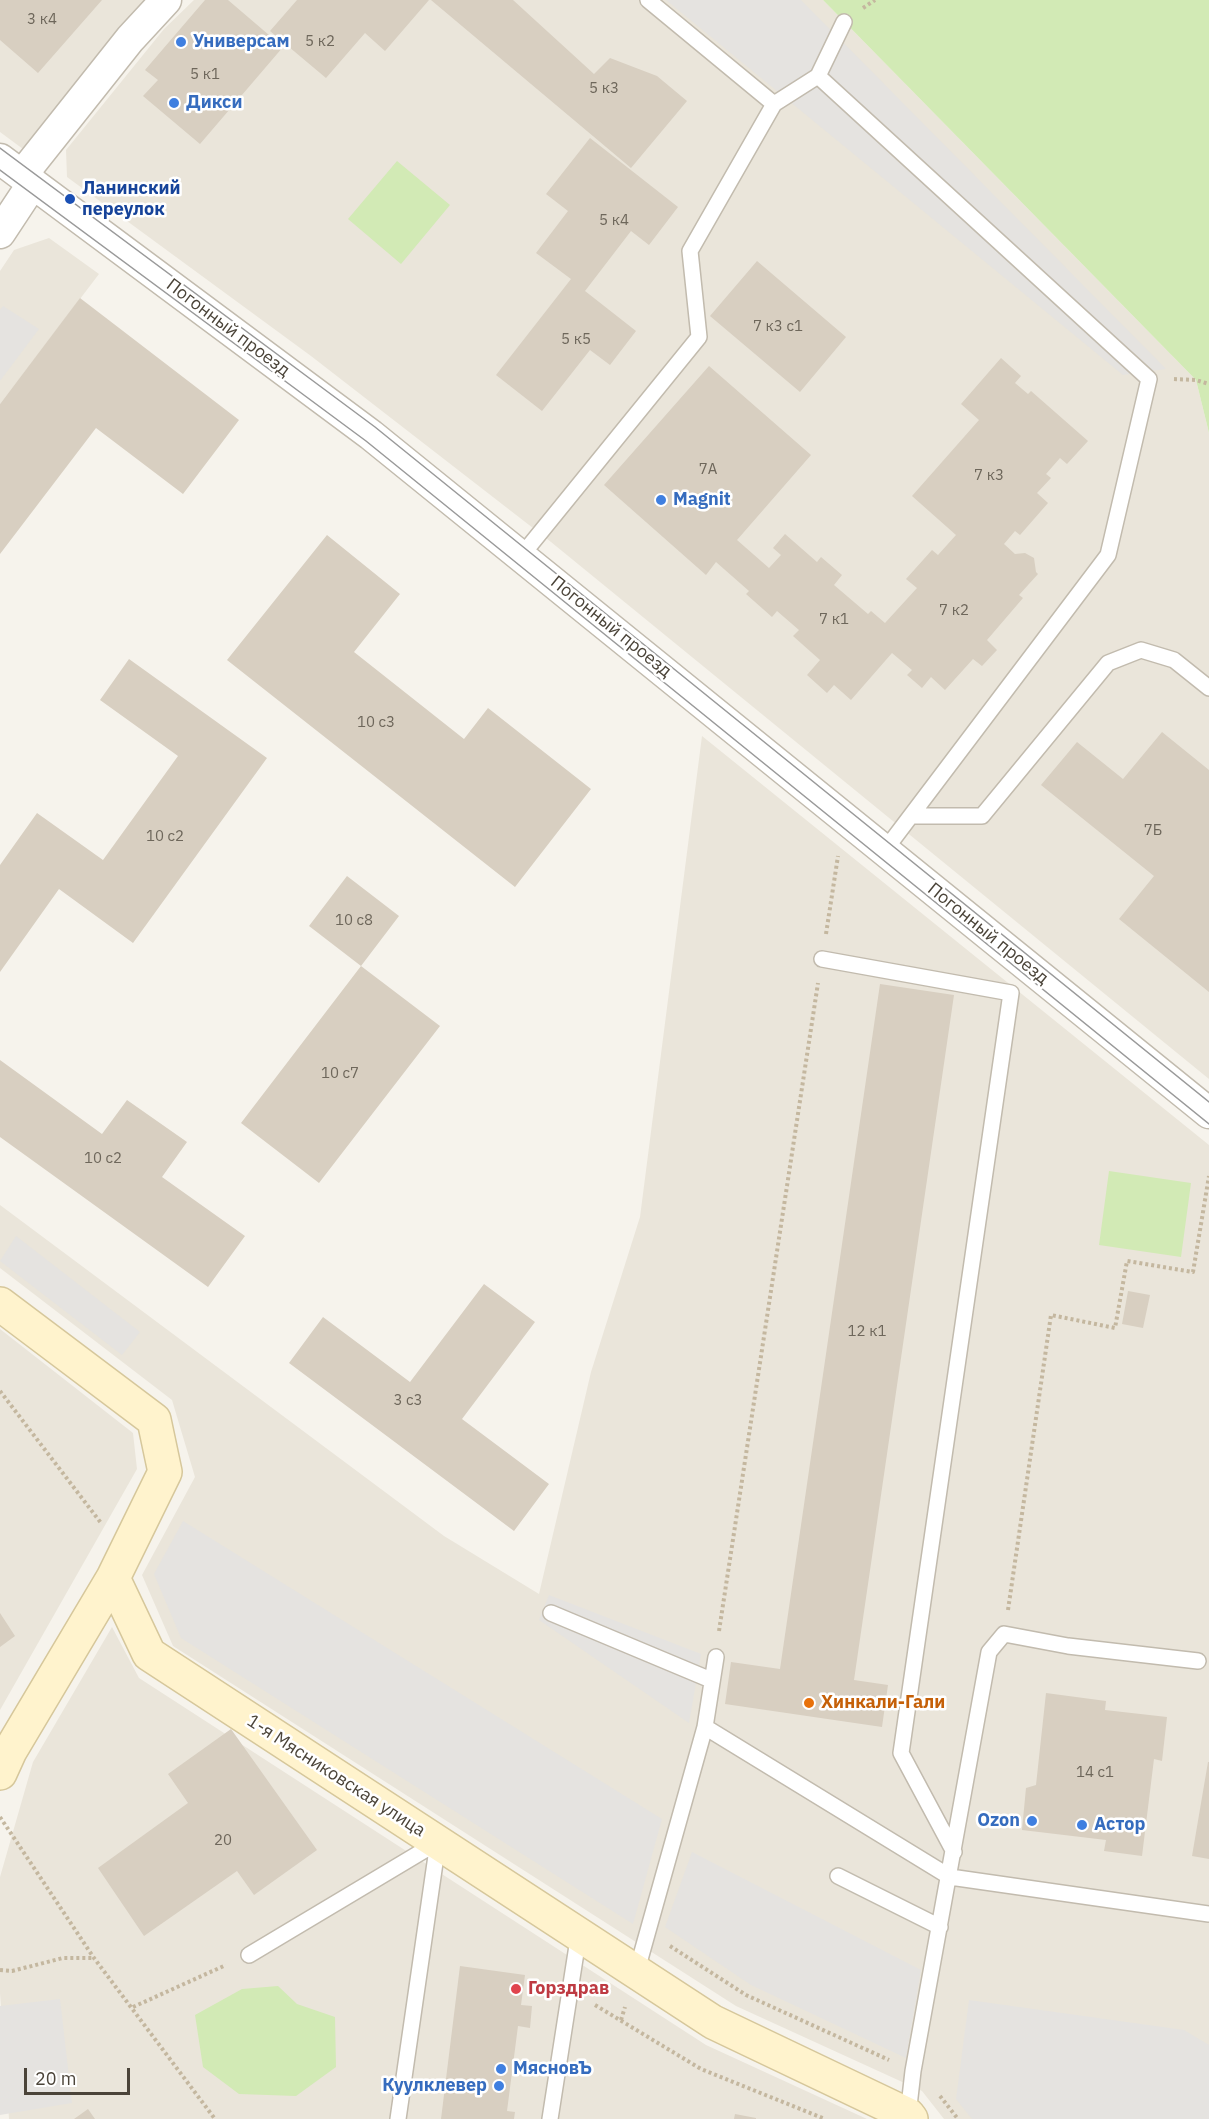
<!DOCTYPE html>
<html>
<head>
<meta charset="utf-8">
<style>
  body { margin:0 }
  #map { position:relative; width:1209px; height:2119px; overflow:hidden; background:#f6f3ec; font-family:"IBM Plex Sans",sans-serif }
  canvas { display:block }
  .scale { position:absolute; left:24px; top:2068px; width:106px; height:27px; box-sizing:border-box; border:3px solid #4b4439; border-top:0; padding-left:8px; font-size:18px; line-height:21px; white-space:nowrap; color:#4b4439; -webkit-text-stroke:4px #fff; paint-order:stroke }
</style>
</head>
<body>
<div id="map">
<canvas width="1209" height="2119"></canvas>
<div class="scale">20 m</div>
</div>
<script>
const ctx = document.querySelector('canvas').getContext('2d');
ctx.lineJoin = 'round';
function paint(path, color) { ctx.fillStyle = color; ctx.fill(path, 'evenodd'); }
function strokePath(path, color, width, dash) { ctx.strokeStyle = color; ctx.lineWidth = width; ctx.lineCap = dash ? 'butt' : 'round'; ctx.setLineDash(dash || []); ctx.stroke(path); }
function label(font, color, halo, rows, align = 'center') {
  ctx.font = font + ' "IBM Plex Sans",sans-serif'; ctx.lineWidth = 5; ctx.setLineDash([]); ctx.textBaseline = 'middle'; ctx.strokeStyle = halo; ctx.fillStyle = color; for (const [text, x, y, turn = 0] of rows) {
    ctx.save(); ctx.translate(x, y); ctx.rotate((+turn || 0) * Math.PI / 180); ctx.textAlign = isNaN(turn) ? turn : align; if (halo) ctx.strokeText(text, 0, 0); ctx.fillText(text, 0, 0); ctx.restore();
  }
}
paint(new Path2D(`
  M0,0H147L23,149L0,132Z
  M194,0H823L1196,380L1209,433V1079L551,542L311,356L67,177L66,150L164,29Z
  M49,238L99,274L0,404V271L14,250Z
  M702,736L1209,1145V2119H944L922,2091L736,2006L173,1646L142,1575L195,1477L172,1400L0,1268V1205L444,1536L539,1594L591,1372L640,1217Z
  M0,1329L133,1433L137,1469L0,1710Z
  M112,1627L139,1678L706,2045L867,2119H9L0,1993V1877L33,1762Z`), '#eae5da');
paint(new Path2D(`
  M823,0H1209V433L1196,380Z
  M397,161L450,205L401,264L348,219Z
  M1109,1171L1191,1183L1181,1257L1099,1245Z
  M278,1986L297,2004L335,2017L336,2067L296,2096L239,2094L203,2067L195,2015L242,1989Z`), '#d2eab5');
paint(new Path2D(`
  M666,0H801L1166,369L1123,375Z
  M3,306L39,329L0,381V310Z
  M16,1236L140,1332L122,1355L0,1261Z
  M183,1521L662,1819L633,1924L181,1638L154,1574Z
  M549,1595L701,1654L689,1723L539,1620Z
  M692,1852L921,1970L906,2058L751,1985L665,1927Z
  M60,1999L72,2103L0,2115V2006Z
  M969,2000L1184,2030L1209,2045V2119H972L956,2099Z`), '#e5e3e0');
paint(new Path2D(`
  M0,0H102L38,73L0,40Z
  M205,0H228L283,47L200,144L143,96L158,80L145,70Z
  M297,0H429L385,51L365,33L326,78L270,31Z
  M431,0H513L594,74L610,58L657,76L687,101L631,168Z
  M590,138L678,207L649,245L631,231L585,291L636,331L610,365L590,350L542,411L496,375L571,279L536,253L568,211L546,194Z
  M757,261L846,337L800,392L710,316Z
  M80,298L239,420L183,494L96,428L0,554V404Z
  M1001,358L1021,376L1015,383L1028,394L1031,391L1088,441L1067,464L1060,458L1046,474L1051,478L1037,493L1048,503L1020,535L1015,531L1004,544L1015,554L1025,553L1034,558L1036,572L1038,574L1019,595L1023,598L987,640L997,650L982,666L973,659L945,690L931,677L922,688L907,675L912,670L892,653L851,700L834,685L827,693L807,675L820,660L793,636L799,630L777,611L772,617L746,594L749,591L716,562L706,575L604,485L709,366L811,455L737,540L769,568L781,555L773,548L785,534L817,562L821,557L842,575L834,585L868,614L871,611L885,623L917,588L906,579L932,550L938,555L956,535L912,496L979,420L961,404Z
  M327,535L400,594L354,652L464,739L488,708L591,789L515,887L227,660Z
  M129,659L267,758L133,943L59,889L0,972V865L37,813L103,860L178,756L100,700Z
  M1162,732L1209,770V992L1119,919L1154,876L1041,785L1077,742L1123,779Z
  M347,876L399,916L361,966L440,1026L319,1183L241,1123L361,966L309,926Z
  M880,984L954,995L854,1680L888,1685L882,1727L725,1704L731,1662L780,1669Z
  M0,1060L102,1134L127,1100L187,1142L162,1177L245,1236L208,1287L0,1137Z
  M484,1284L535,1322L462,1419L549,1484L514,1531L289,1363L323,1317L410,1382Z
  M1128,1291L1150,1295L1143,1328L1122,1324Z
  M0,1613L15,1636L0,1647Z
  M1046,1693L1106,1701L1105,1710L1167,1717L1162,1761L1154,1759L1142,1856L1104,1851L1106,1840L1022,1830L1026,1788L1036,1785Z
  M231,1729L317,1850L254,1895L237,1871L144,1936L98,1868L188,1803L168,1774Z
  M1208,1762H1209V1859L1192,1856Z
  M460,1966L525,1975L521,2005L532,2006L530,2028L518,2026L507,2111L515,2112L514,2119H441Z
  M88,2109L95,2119H74Z
  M735,2114L756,2118V2119H734Z`), '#d8cfc1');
const lane = new Path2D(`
  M818,76L844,22
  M774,104L818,76L1149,379L1108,555L885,850
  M522,555L699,337L690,251L774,104L648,0
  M911,816H982L1108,663L1141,650L1174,660L1209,688
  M822,959L1011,993L901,1753L954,1852
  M551,1613L711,1680
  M705,1727L950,1877L1209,1914
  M838,1876L940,1927
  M249,1955L438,1842
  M637,1970L705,1727L716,1657
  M908,2115L913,2071L989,1652L1004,1634L1068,1646L1198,1661
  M398,2119L438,1842
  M550,2119L579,1933`);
const street = new Path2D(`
  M0,159L371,435L1209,1113
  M22,175L130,39L166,0
  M0,233L33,183`);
const secondary = new Path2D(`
  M0,1304L154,1420L165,1472L113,1578L149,1654L713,2022L908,2115L911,2119
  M0,1773L10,1751L113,1578`);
strokePath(lane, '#c2bbae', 18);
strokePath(street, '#c2bbae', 33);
strokePath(secondary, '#d6c79b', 36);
strokePath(new Path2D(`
  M863,8L875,0
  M1174,379L1196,380L1209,384
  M826,934L838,856
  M0,1391L101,1523
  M1008,1610L1051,1315L1115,1328L1127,1261L1193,1272L1209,1176
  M719,1631L818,983
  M0,1817L94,1958L215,2119
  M670,1946L746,1995L889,2060
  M0,1970L12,1971L63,1958H94
  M595,2005L701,2069L825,2119
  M133,2007L226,1965
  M621,2020L625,2007
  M940,2096L958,2119`), '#c4b79f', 4, [3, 3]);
strokePath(lane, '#fff', 15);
strokePath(street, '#fff', 30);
strokePath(secondary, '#fff3cd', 33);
strokePath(new Path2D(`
  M0,148L375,427L1209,1102
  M0,170L366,441L1209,1124`), '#9a9a9a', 1.5);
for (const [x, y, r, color] of [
  [181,42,6,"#3f7fe0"],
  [174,103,6,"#3f7fe0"],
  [70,199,6,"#1a4fb4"],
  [661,500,6,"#3f7fe0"],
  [809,1703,6,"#e8710a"],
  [1032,1821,6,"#3f7fe0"],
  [1082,1825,6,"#3f7fe0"],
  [516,1989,6,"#e0444e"],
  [501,2069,6,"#3f7fe0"],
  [499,2086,6,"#3f7fe0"]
]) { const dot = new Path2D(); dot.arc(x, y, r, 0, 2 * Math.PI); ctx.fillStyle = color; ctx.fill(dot); strokePath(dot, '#fff', 2); }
label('15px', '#6e675b', null, [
  ["3 к4",42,20],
  ["5 к2",320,42],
  ["5 к1",205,75],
  ["5 к3",604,89],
  ["5 к4",614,221],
  ["7 к3 с1",778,327],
  ["5 к5",576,340],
  ["7А",708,470],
  ["7 к3",989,476],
  ["7 к2",954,611],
  ["7 к1",834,620],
  ["10 с3",376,723],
  ["7Б",1153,831],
  ["10 c2",165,837],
  ["10 c8",354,921],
  ["10 c7",340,1074],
  ["10 c2",103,1159],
  ["12 к1",867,1332],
  ["3 с3",408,1401],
  ["14 с1",1095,1773],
  ["20",223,1841]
]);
label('bold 18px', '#366cbe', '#fff', [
  ["Универсам",193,42],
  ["Дикси",186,103],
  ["Magnit",673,500],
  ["Ozon",1020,1821,"right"],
  ["Астор",1094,1825],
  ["МясновЪ",513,2069],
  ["Куулклевер",487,2086,"right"]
], 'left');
label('bold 18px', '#164399', '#fff', [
  ["Ланинский",82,189],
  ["переулок",82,210]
], 'left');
label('18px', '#4b4439', '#fff', [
  ["Погонный проезд",228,328,37],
  ["Погонный проезд",611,627,39],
  ["Погонный проезд",988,934,39],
  ["1-я Мясниковская улица",336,1776,33]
]);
label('bold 18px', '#c56008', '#fff', [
  ["Хинкали-Гали",821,1703]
], 'left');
label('bold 18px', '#be3a42', '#fff', [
  ["Горздрав",528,1989]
], 'left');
</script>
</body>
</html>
